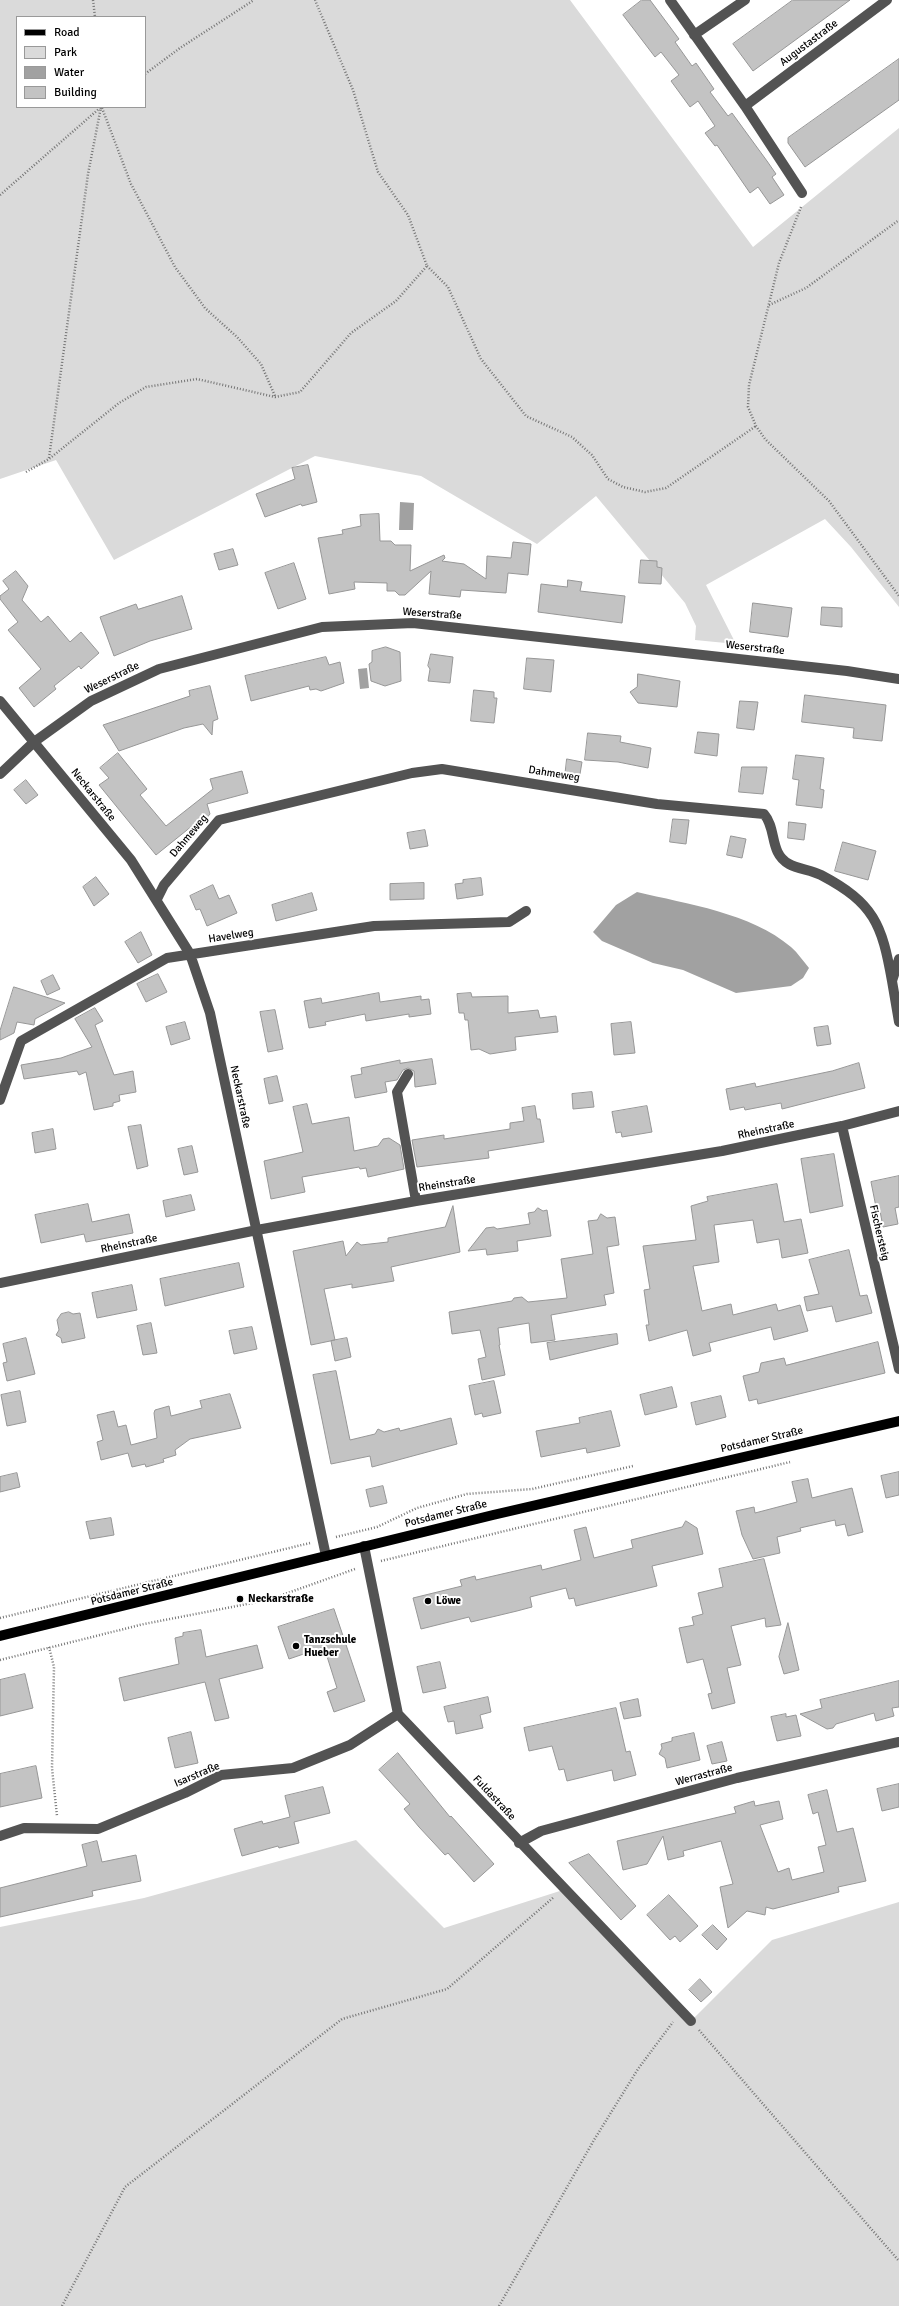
<!DOCTYPE html>
<html>
<head>
<meta charset="utf-8">
<style>
  body { margin:0 }
  #map { position:relative; width:899px; height:2306px; overflow:hidden; background:#fff; font-family:Signika,sans-serif }
  canvas { display:block }
  .legend { position:absolute; left:16px; top:16px; width:130px; height:92px; box-sizing:border-box; background:#fff; border:1px solid #999; margin:0; padding:5px 7px; list-style:none; font-size:12px; color:#000 }
  .legend li { display:flex; align-items:center; gap:8px; height:20px }
  .legend b { width:20px; border:1px solid #999 }
</style>
</head>
<body>
<div id="map">
<canvas width="899" height="2306"></canvas>
<ul class="legend">
<li><b style="height:5px;background:#000"></b>Road</li>
<li><b style="height:11px;background:#dadada"></b>Park</li>
<li><b style="height:11px;background:#a1a1a1"></b>Water</li>
<li><b style="height:11px;background:#c3c3c3"></b>Building</li>
</ul>
</div>
<script>
const ctx = document.querySelector('canvas').getContext('2d');
ctx.lineJoin = 'round';
function paint(path, color) { ctx.fillStyle = color; ctx.fill(path, 'evenodd'); }
function strokePath(path, color, width, dash) { ctx.strokeStyle = color; ctx.lineWidth = width; ctx.lineCap = dash ? 'butt' : 'round'; ctx.setLineDash(dash || []); ctx.stroke(path); }
function label(font, color, halo, rows, align = 'center') {
  ctx.font = font + ' Signika,sans-serif'; ctx.lineWidth = 4; ctx.setLineDash([]); ctx.textBaseline = 'middle'; ctx.strokeStyle = halo; ctx.fillStyle = color; for (const [text, x, y, turn = 0] of rows) {
    ctx.save(); ctx.translate(x, y); ctx.rotate((+turn || 0) * Math.PI / 180); ctx.textAlign = isNaN(turn) ? turn : align; if (halo) ctx.strokeText(text, 0, 0); ctx.fillText(text, 0, 0); ctx.restore();
  }
}
paint(new Path2D(`
  M0,0H570L753,247L899,128V607L851,547L825,519L706,585L736,644L695,640L696,626L685,603L596,496L537,544L421,476L315,456L114,560L56,460L0,479ZM17,17H145V107H17Z
  M356,1840L444,1928L563,1890L691,2021L772,1940L899,1902V2306H0V1927L144,1898Z`), '#dadada');
paint(new Path2D(`
  M400,502L414,503L413,530H399Z
  M367,668L369,688L360,689L358,669Z
  M637,892C687,904 751,913 791,947C798,953 803,961 809,968L803,978L791,986L736,993L683,970L653,963L602,941L593,932L616,905Z`), '#a1a1a1');
const building = new Path2D(`
  M642,0H650L679,39L675,42L692,66L696,63L714,89L710,92L728,116L732,113L767,161L776,174L772,177L784,195L770,204L758,187L750,193L717,145L715,146L705,133L715,126L698,101L690,107L671,81L679,75L661,52L655,57L623,15Z
  M793,0H850L753,71L733,44Z
  M899,59V100L805,167L788,143V138Z
  M308,465L317,502L302,506L301,504L265,517L256,494L295,479L292,468Z
  M379,514L380,541H391L395,545H411L410,571L444,555L445,558L442,561L464,564L486,579L487,556L511,558L513,542L531,544L528,575L508,573L506,593L461,590L460,597L429,594L431,571L405,595H399L395,591H387V583L354,582L355,589L329,594L318,538L343,534L342,530L361,526L360,515Z
  M233,549L238,565L219,570L214,554Z
  M641,560L657,561V567L662,568L661,584L639,583Z
  M294,563L306,599L278,609L265,573Z
  M16,571L28,586L22,600L41,622L48,616L70,642L81,632L99,653L81,669L79,666L54,686L56,689L34,707L19,688L41,669L8,630L18,622L0,599V596L9,589L3,581Z
  M568,580L582,582L580,591L625,596L622,623L538,612L541,584L567,587Z
  M182,596L192,629L150,641L114,656L100,617L136,604L138,609Z
  M753,603L792,608L788,637L750,632Z
  M822,607L842,608V627L821,625Z
  M386,647L400,652L401,681L385,686L371,681L369,664L372,662V651Z
  M431,654L453,657L450,683L428,681L430,669L428,666Z
  M326,657L329,665L340,662L344,683L321,691L316,689L310,690L309,686L251,701L245,676Z
  M527,658L554,660L551,692L524,689Z
  M638,674L680,681L677,707L638,703L630,692L637,687Z
  M210,686L218,719L213,721L212,735L203,724L184,728L119,751L103,725L190,696L189,691Z
  M474,690L494,692V698H497L494,723L471,721Z
  M805,695L886,705L882,741L853,738L854,728L802,722Z
  M740,701L758,702L754,730L737,728Z
  M698,732L719,734L717,756L695,753Z
  M588,733L621,736L620,742L651,748L648,768L618,762L585,760Z
  M118,753L147,789L140,795L166,826L213,789L210,779L242,771L248,793L207,804L210,814L200,826L197,822L156,855L99,785L109,778L100,768Z
  M796,755L824,758L820,789L824,790L822,808L796,805L799,780L793,779Z
  M567,759L582,762L579,780L565,777Z
  M742,767H767L763,794L739,792Z
  M26,780L38,795L26,804L14,790Z
  M673,819L689,820L686,844L670,842Z
  M789,822L806,824L804,840L788,838Z
  M425,830L428,846L410,849L407,833Z
  M731,836L746,839L742,858L727,855Z
  M843,842L876,851L868,880L835,871Z
  M96,877L109,894L94,906L83,887Z
  M481,878L483,895L457,899L455,884L463,883V880Z
  M424,883V899L390,900V884Z
  M213,885L219,899L229,895L237,913L207,926L200,909L196,910L190,896Z
  M312,893L317,910L276,921L272,905Z
  M141,932L152,955L138,963L125,942Z
  M158,974L167,992L146,1002L137,984Z
  M53,975L60,989L47,995L41,981Z
  M14,987L65,1003L35,1019L34,1025L17,1022L14,1033L0,1040V1031Z
  M379,993L380,1002L421,996V1000L429,999L431,1014L409,1017V1014L366,1021L365,1014L325,1022L326,1025L309,1028L304,1001L321,998L322,1003Z
  M471,993L472,997L508,996V1013L538,1010L540,1018L556,1016L558,1032L515,1037L516,1050L490,1054L479,1049L471,1050L468,1020H465L464,1013H459L457,994Z
  M95,1008L103,1021L95,1025L114,1075L133,1071L136,1092L119,1095L120,1101L113,1103V1106L94,1110L86,1072L79,1075L77,1071L24,1079L21,1065L61,1058L92,1047L75,1019Z
  M275,1010L283,1049L268,1052L260,1012Z
  M185,1022L190,1039L171,1045L166,1027Z
  M631,1022L635,1053L614,1055L611,1024Z
  M828,1026L831,1044L817,1046L814,1028Z
  M432,1059L436,1084L415,1087L414,1071L408,1068L403,1070L397,1080L385,1082L387,1092L355,1098L351,1076L362,1074L361,1068L400,1060V1063Z
  M859,1063L865,1088L782,1109L781,1103L745,1110L744,1107L730,1110L726,1089L755,1083L756,1087L832,1071Z
  M277,1076L283,1101L269,1104L264,1079Z
  M592,1092L594,1107L573,1109L572,1094Z
  M307,1104L312,1124L349,1117L354,1151L378,1146L383,1139L389,1138L400,1145L404,1169L368,1177L366,1168L360,1169L359,1167L302,1177L305,1192L271,1199L264,1161L303,1152L293,1107Z
  M535,1106L537,1119H540L544,1142L488,1151L489,1158L417,1167L412,1140L444,1135V1139L510,1129V1123L524,1121L522,1108Z
  M647,1106L652,1132L622,1137L621,1132L616,1133L612,1112Z
  M141,1125L148,1166L137,1169L128,1127Z
  M53,1129L56,1149L35,1153L32,1133Z
  M192,1146L198,1172L184,1175L178,1149Z
  M834,1154L843,1206L810,1213L801,1159Z
  M899,1176V1207L895,1208L898,1224L883,1227L880,1211L877,1212L871,1182Z
  M777,1184L784,1222L801,1219L808,1253L782,1258L779,1239L757,1243L753,1220L714,1225L719,1262L693,1266L702,1311L731,1304L733,1315L776,1304L778,1311L800,1305L808,1331L774,1340L771,1327L709,1343L711,1351L693,1356L687,1330L649,1341L646,1325H649L644,1290L650,1289L643,1246L696,1240L691,1206L708,1201L707,1197Z
  M191,1195L195,1210L166,1217L163,1201Z
  M88,1204L92,1222L129,1214L133,1233L86,1242L84,1234L41,1243L35,1215Z
  M453,1206L460,1252L391,1267L394,1281L352,1288V1284L324,1289L335,1340L311,1345L293,1251L343,1241L346,1256L357,1242L361,1245L388,1242V1238L445,1227Z
  M538,1208L543,1211L547,1210L551,1236L517,1241L518,1251L487,1255L486,1249L468,1251L486,1228L494,1227L497,1229L530,1224L528,1213L534,1212Z
  M601,1214L607,1218L615,1217L619,1245L607,1247L614,1293L604,1295L606,1305L551,1315L555,1340L531,1343L529,1323L498,1328L500,1345H499L505,1375L482,1380L478,1359L486,1357L480,1330L452,1334L449,1312L512,1301L514,1298L522,1297L528,1302L567,1298L561,1259L593,1254L588,1221L597,1220Z
  M849,1250L860,1296L867,1295L872,1313L836,1322L832,1306L807,1311L804,1297L819,1294L809,1260Z
  M239,1263L244,1287L165,1306L160,1279Z
  M132,1285L137,1310L97,1318L92,1293Z
  M69,1312L73,1314L80,1313L85,1338L62,1343L61,1338L56,1335L59,1330L57,1320L61,1314Z
  M151,1323L157,1353L143,1355L137,1326Z
  M252,1327L257,1349L234,1354L229,1331Z
  M617,1334L618,1344L550,1360L547,1343Z
  M26,1338L35,1374L7,1381L3,1363L7,1362L3,1344Z
  M347,1338L351,1357L335,1361L331,1341Z
  M878,1342L885,1373L758,1404L757,1399L749,1401L743,1376L759,1372L761,1363L784,1358L786,1365Z
  M336,1371L350,1440L375,1434L378,1429L384,1432L399,1428L400,1431L451,1418L457,1444L372,1467L370,1456L331,1464L313,1375Z
  M494,1381L501,1413L483,1417L482,1413L475,1415L469,1386Z
  M672,1387L677,1407L645,1415L640,1395Z
  M20,1391L26,1422L7,1426L1,1395Z
  M230,1394L241,1428L190,1439L175,1450L176,1455L163,1459L164,1462L146,1467L145,1464L132,1467L128,1453L101,1460L97,1442L103,1440L97,1415L114,1411L118,1427L126,1425L131,1445L157,1438L154,1413L155,1410L169,1406L171,1416L202,1408L200,1401Z
  M721,1396L726,1417L696,1425L691,1403Z
  M611,1411L620,1446L587,1453L586,1448L541,1457L536,1431L580,1423L579,1418Z
  M899,1472V1495L886,1498L881,1476Z
  M17,1473L20,1487L0,1492V1477Z
  M808,1479L812,1498L852,1488L863,1532L848,1536L845,1524L836,1526L835,1520L800,1528L801,1531L777,1537L780,1553L753,1559L742,1535L736,1511L754,1507L755,1513L797,1502L792,1482Z
  M383,1486L387,1503L370,1507L366,1490Z
  M111,1518L114,1535L90,1539L86,1522Z
  M686,1521L697,1528L703,1554L652,1566L657,1586L576,1606L574,1598L569,1599L566,1588L530,1597L532,1607L517,1611L471,1622L469,1617L421,1629L413,1598L462,1586L460,1580L475,1576L476,1580L541,1565L542,1570L581,1560L574,1530L586,1527L594,1558L633,1548L631,1540L682,1527Z
  M764,1559L781,1625L766,1627L765,1618L731,1626L741,1665L727,1668L735,1703L712,1709L708,1694L712,1693L703,1659L687,1663L679,1628L694,1625L692,1617L703,1614L698,1593L723,1587L719,1569Z
  M334,1609L365,1701L334,1712L327,1692L337,1688L324,1647L289,1659L278,1627Z
  M788,1623L799,1670L784,1674L779,1657Z
  M201,1630L206,1657L257,1645L263,1668L219,1679L229,1718L215,1721L205,1682L124,1701L119,1678L179,1664L175,1638L183,1636V1633Z
  M440,1662L446,1688L423,1693L417,1667Z
  M25,1674L33,1708L0,1716V1680Z
  M899,1681V1707L892,1708L894,1716L876,1721L874,1713L836,1724L833,1728L827,1729L800,1714L822,1708L820,1700Z
  M488,1697L491,1712L480,1715L483,1728L456,1734L454,1721L448,1722L444,1707Z
  M638,1699L641,1716L624,1719L620,1703Z
  M616,1708L626,1752L630,1751L636,1775L614,1781L612,1770L567,1781L564,1769L559,1770L552,1746L529,1751L524,1728Z
  M786,1714V1717L796,1715L801,1736L777,1741L771,1717Z
  M191,1732L198,1763L175,1768L168,1738Z
  M694,1733L700,1760L667,1768L665,1758L659,1754L662,1748L661,1744L672,1741V1738Z
  M722,1742L727,1761L712,1764L707,1746Z
  M398,1753L450,1817L451,1816L494,1864L474,1882L448,1853L445,1855L419,1827L404,1809L410,1804L379,1770Z
  M36,1766L42,1798L0,1807V1774Z
  M899,1784V1807L882,1811L877,1789Z
  M323,1787L330,1813L294,1822L299,1843L279,1848L278,1846L242,1856L234,1829L262,1821L263,1824L290,1817L285,1796Z
  M827,1790L837,1832L853,1828L866,1881L838,1887L839,1892L773,1909L766,1907L765,1915L747,1911L728,1928L720,1887L733,1884L721,1841L683,1851L684,1856L668,1860L663,1836L647,1864L623,1870L617,1841L736,1813L734,1807L754,1801L755,1806L779,1801L783,1819L760,1825L778,1872L789,1868L792,1880L824,1872L818,1847L826,1845L818,1812L813,1814L808,1795Z
  M97,1841L102,1862L136,1855L141,1881L92,1891L93,1896L0,1917V1888L87,1866L82,1845Z
  M589,1854L636,1906L621,1920L569,1863Z
  M669,1895L698,1926L680,1942L675,1936L670,1940L647,1915Z
  M713,1925L727,1939L717,1950L702,1935Z
  M700,1979L712,1992L701,2002L689,1990Z`);
paint(building, '#c3c3c3');
strokePath(building, '#979797', 1);
strokePath(new Path2D(`
  M93,0L95,17
  M145,74L180,48L254,0
  M102,108L131,184L175,267L205,308L237,337L261,364L275,396
  M0,195L101,107
  M801,207L779,263L749,385L748,407L756,426L765,439L829,501L899,596
  M427,266L448,287L481,359L526,416L572,437L592,455L608,479L623,487L645,492L666,488L756,426
  M769,305L806,288L899,220
  M49,458L88,174L101,107
  M26,472L49,459L119,403L146,387L197,379L275,397L300,392L351,333L396,301L427,266L408,215L378,172L353,90L315,0
  M336,1537L377,1527L417,1508L467,1494L532,1489L633,1466
  M381,1561L790,1462
  M0,1618L310,1543
  M49,1647L54,1667L52,1768L57,1816
  M0,1660L144,1624L268,1600L355,1569
  M699,2030L899,2261
  M62,2306L125,2187L342,2019L447,1989L554,1897
  M499,2306L594,2140L638,2069L673,2022`), '#757575', 2.5, [1, 2]);
strokePath(new Path2D(`
  M670,0L745,106L887,0
  M694,35L745,0
  M745,106L802,193
  M0,701L131,860L190,954L210,1013L326,1556
  M0,774L34,742L91,701L159,669L322,627L413,623L847,671L899,679
  M157,899L164,885L219,820L412,773L442,769L657,804L764,814C777,829 769,853 789,864C798,869 811,870 821,875C874,903 882,924 892,981
  M899,959L892,981L899,1022
  M408,1074L397,1092L416,1201
  M0,1100L21,1041L167,958L374,926L509,922L526,911
  M842,1126L899,1369
  M0,1283L257,1230L416,1201L722,1151L842,1126L899,1111
  M364,1546L398,1714L691,2021
  M0,1836L24,1828L98,1829L185,1793L221,1775L293,1768L350,1745L398,1714
  M519,1843L541,1831L737,1778L899,1742`), '#535353', 10);
strokePath(new Path2D(`
  M0,1636L493,1515L899,1421`), '#000', 10);
for (const [x, y, r, color] of [
  [240,1599,4,"#000"],
  [428,1601,4,"#000"],
  [296,1646,4,"#000"]
]) { const dot = new Path2D(); dot.arc(x, y, r, 0, 2 * Math.PI); ctx.fillStyle = color; ctx.fill(dot); strokePath(dot, '#fff', 1.5); }
label('11px', '#000', '#fff', [
  ["Augustastraße",809,43,-37],
  ["Weserstraße",432,614,4],
  ["Weserstraße",755,648,6],
  ["Weserstraße",112,678,-26],
  ["Dahmeweg",554,774,9],
  ["Neckarstraße",93,795,51],
  ["Dahmeweg",189,836,-50],
  ["Havelweg",231,936,-9],
  ["Neckarstraße",240,1097,78],
  ["Rheinstraße",766,1130,-12],
  ["Rheinstraße",447,1184,-9],
  ["Fischersteig",879,1233,77],
  ["Rheinstraße",129,1244,-12],
  ["Potsdamer Straße",762,1440,-13],
  ["Potsdamer Straße",446,1514,-14],
  ["Potsdamer Straße",132,1592,-14],
  ["Isarstraße",197,1775,-23],
  ["Werrastraße",704,1775,-15],
  ["Fuldastraße",494,1798,47]
]);
label('bold 11px', '#000', '#fff', [
  ["Neckarstraße",248,1599],
  ["Löwe",436,1601],
  ["Tanzschule",304,1640],
  ["Hueber",304,1653]
], 'left');
</script>
</body>
</html>
